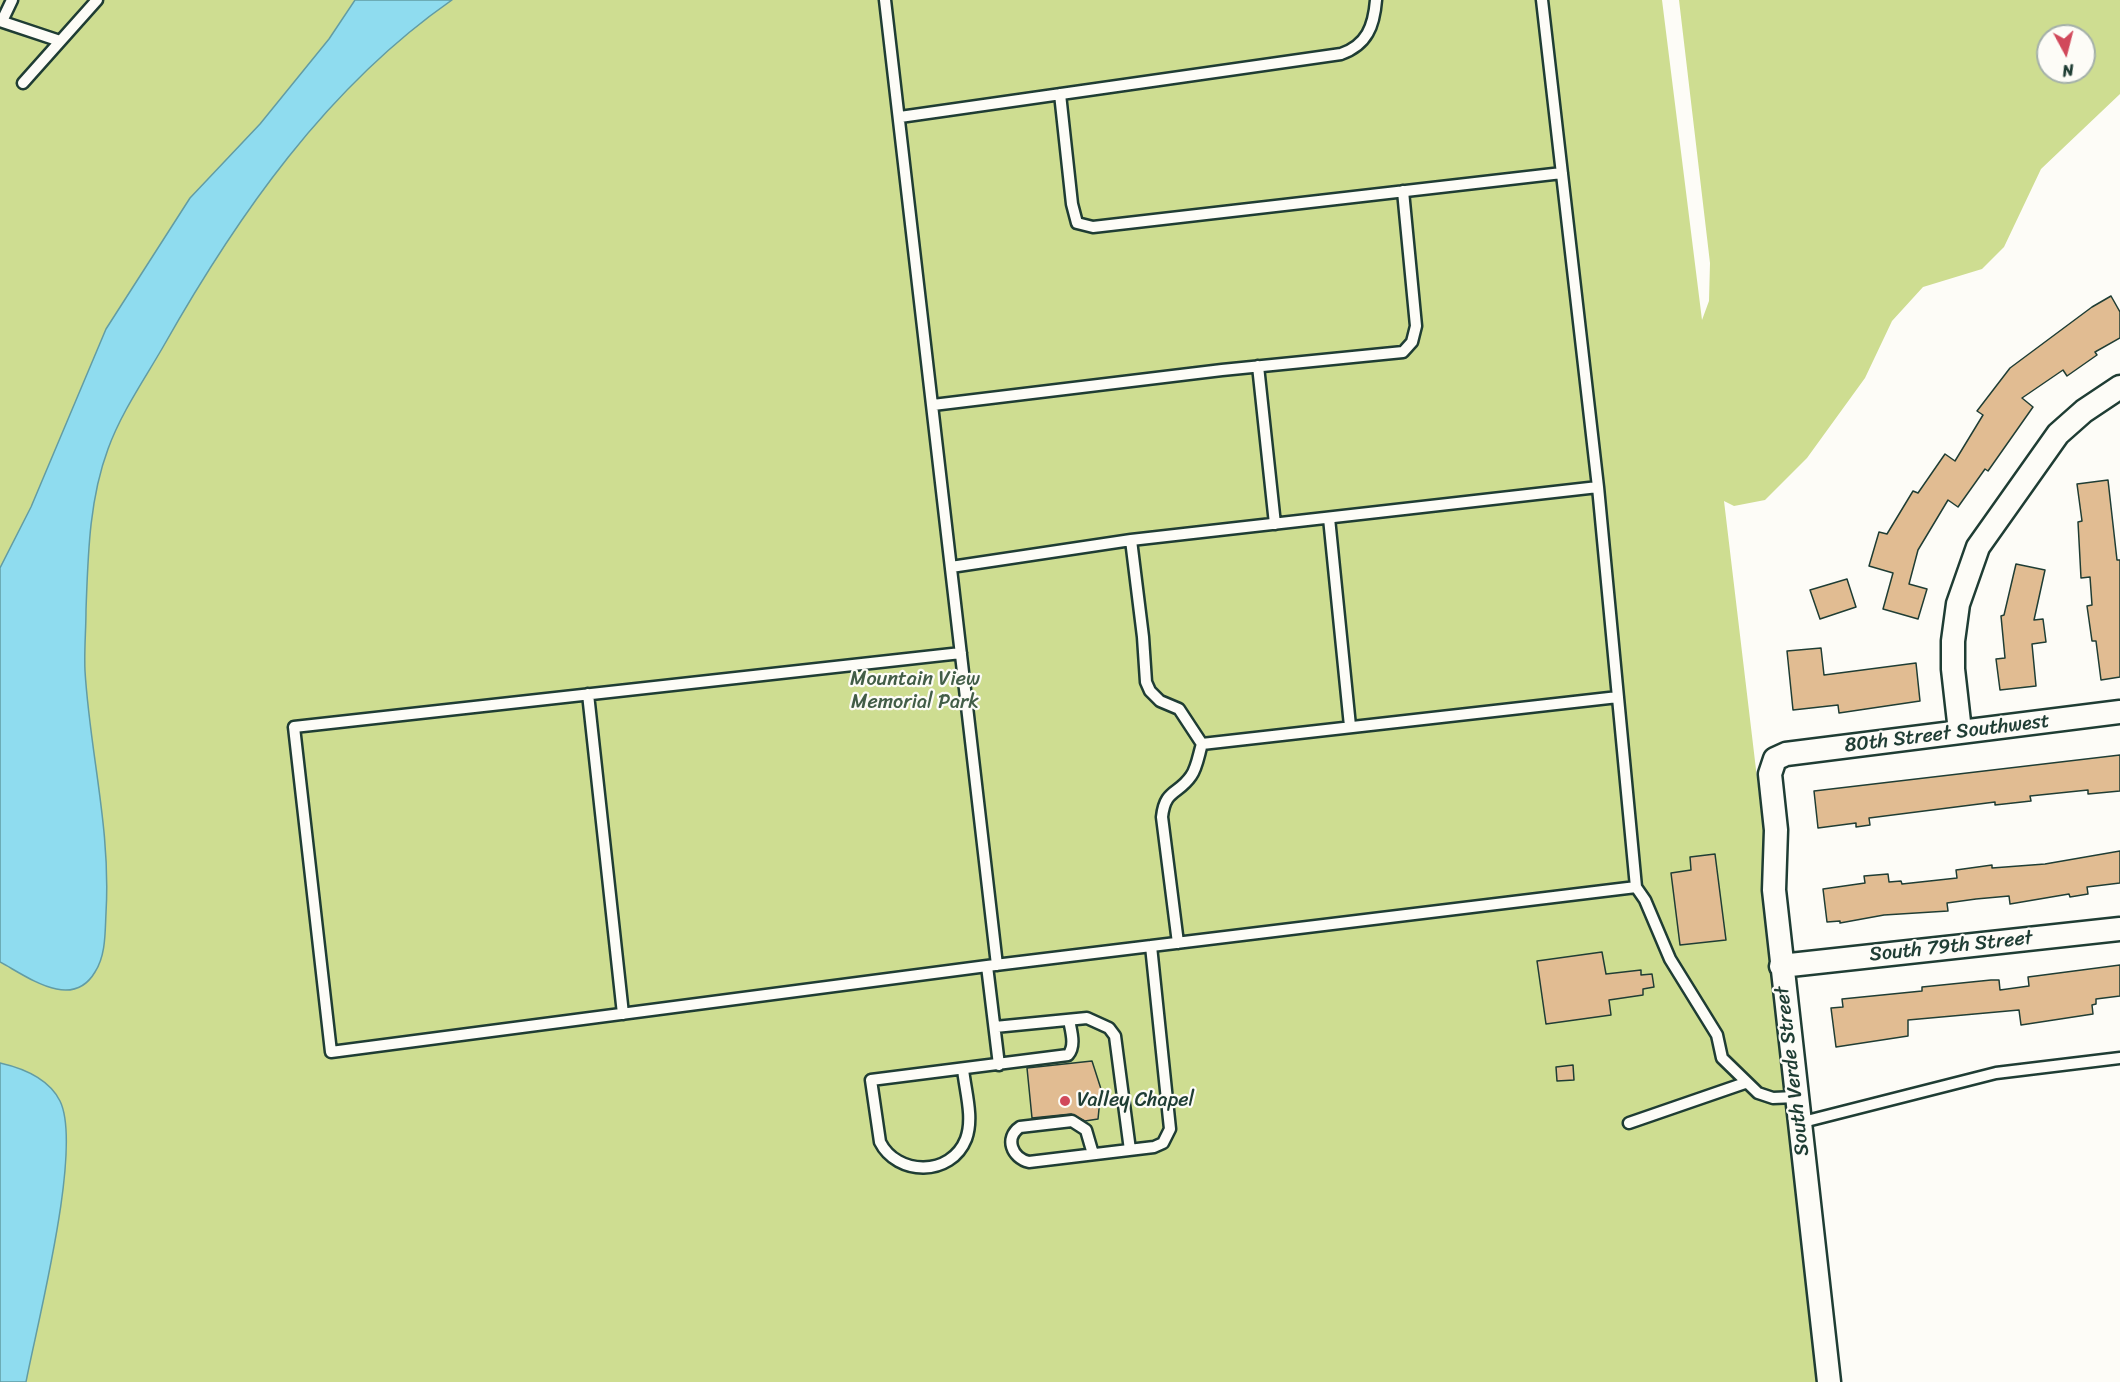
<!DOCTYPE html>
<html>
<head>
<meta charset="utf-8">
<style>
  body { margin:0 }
  #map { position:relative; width:2120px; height:1382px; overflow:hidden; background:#fdfcf7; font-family:Sriracha,sans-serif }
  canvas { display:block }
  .north { position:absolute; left:2036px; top:24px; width:60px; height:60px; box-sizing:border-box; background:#fdfcf7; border:2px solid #a4b0a9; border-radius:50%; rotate:173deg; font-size:16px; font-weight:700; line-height:24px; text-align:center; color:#1f3d34 }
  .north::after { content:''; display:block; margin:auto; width:21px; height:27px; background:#d1495b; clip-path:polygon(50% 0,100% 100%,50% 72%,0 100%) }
</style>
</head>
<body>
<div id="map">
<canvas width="2120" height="1382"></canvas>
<div class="north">N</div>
</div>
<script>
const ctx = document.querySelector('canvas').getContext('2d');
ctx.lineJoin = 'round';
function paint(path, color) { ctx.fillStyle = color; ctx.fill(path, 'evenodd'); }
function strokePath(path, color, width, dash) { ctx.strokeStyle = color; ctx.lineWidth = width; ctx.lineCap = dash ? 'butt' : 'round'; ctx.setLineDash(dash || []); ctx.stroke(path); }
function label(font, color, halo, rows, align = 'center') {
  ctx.font = font + ' Sriracha,sans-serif'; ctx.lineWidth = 4.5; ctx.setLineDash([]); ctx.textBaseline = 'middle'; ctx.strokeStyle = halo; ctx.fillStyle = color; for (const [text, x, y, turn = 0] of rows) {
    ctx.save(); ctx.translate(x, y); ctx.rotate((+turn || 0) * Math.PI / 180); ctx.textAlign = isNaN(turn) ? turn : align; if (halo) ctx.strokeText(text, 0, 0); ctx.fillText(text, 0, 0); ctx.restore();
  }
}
paint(new Path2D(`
  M0,0H1662L1702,320L1709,301L1710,263L1679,0H2120V94L2041,169L2004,247L1982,269L1923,287L1892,321L1865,378L1807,458L1765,500L1734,506L1724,501L1829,1382H0ZM2048,36H2084V72H2048Z`), '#cedd91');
const water = new Path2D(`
  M355,0H452C327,87 237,216 163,347C144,380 121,413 108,449C89,500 88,556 86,610C86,631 84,651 85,671C90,754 111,828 106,913C105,932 106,955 95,972C72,1011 28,977 0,962V568L31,507L106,329L190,198L260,124L329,39Z
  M0,1063C22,1068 49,1079 60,1101C83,1148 37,1324 26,1382H0Z`);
paint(water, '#8fdcef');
strokePath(water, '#629ca4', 1.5);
const building = new Path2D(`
  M2111,296L2120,312V338L2095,352L2097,355L2067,376L2063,370L2022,398L2033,407L1988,471L1985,469L1958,507L1948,500L1918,550L1909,584L1927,589L1918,619L1883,609L1893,573L1869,566L1879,532L1887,534L1913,491L1918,493L1945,454L1955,461L1983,415L1977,411L2010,368L2092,307Z
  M2108,480L2117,560H2120V677L2101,680L2096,641H2092L2087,606L2092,605L2090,577L2081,578L2078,522L2082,521L2077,484Z
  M2016,564L2045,570L2034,620L2043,619L2046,642L2032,644L2036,686L2000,690L1996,659L2005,658L2001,616L2004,615Z
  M1847,579L1856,607L1820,619L1810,590Z
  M1821,648L1824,675L1916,663L1920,701L1839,713L1838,705L1793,710L1787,651Z
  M2120,755V791L2088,794V790L2030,796L2031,801L1995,805V802L1869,818L1870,825L1856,827V823L1818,828L1814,791Z
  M2120,851V883L2087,887L2088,894L2070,897L2069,894L2010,904L2009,896L1976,899L1947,903L1948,911L1884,915L1840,923V921L1827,922L1823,889L1865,883L1864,876L1888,874L1889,882L1901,881L1902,884L1957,878L1956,870L1992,865V868L2045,864Z
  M1715,854L1726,940L1680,945L1671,873L1691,870L1690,857Z
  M1602,952L1606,974L1641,970V975L1652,974L1654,987L1643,989V995L1609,1000L1611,1015L1546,1024L1537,961Z
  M2120,965V996L2096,999V1004L2092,1005L2093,1014L2021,1025L2019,1010L1908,1020V1036L1836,1047L1831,1008L1843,1007L1842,999L1922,991V987L1991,980H1999L2000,990L2029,986L2028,977Z
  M1092,1061L1101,1089L1098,1119L1085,1121L1071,1114L1032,1118L1027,1068Z
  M1573,1065L1574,1080L1557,1081L1556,1067Z`);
paint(building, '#e1bc92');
strokePath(building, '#1f3d34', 1.5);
const service = new Path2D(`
  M885,0L997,965
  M0,21L60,41
  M2,21L12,0
  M23,83L97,0
  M1060,94L1072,204L1077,223L1093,227L1562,173
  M900,117L1341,54C1367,45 1374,26 1376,0
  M1258,366L1275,524
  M933,405L1222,370L1403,352L1412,342L1416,326L1403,191
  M1329,518L1350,726
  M1131,540L1143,637L1146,682L1150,691L1160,701L1179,709L1202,744
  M951,567L1131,540L1598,487
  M961,653L294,727L331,1052L987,966L1636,887L1598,487L1542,0
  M588,694L623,1014
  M1636,887L1645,900L1670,959L1717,1035L1722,1058L1758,1093L1773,1098L1796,1097
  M1178,943L1162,817C1165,789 1178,795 1191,776C1197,768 1199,753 1202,744L1618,697
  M987,966L999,1065
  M995,1027L1087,1018L1109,1028L1115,1036L1130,1150
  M963,1069C965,1090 974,1118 966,1139C951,1177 897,1176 880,1142L871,1080L1068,1055C1076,1046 1071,1031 1069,1020
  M1629,1123L1745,1083
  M1799,1123L1996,1073L2120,1058
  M1093,1154L1086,1130L1072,1121L1020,1127C1004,1138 1012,1158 1029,1162L1154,1147L1163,1143L1170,1129L1151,946`);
const minor = new Path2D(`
  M1960,731L1953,669V641L1958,604L1978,547L2058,434L2084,411L2120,387
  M1781,966L2120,929
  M1829,1382L1774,890L1776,830L1770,774L1775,759L1786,754L2120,712`);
strokePath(service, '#1f3d34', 15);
strokePath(minor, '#1f3d34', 27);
strokePath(service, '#fdfcf7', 10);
strokePath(minor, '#fdfcf7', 22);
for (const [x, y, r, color] of [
  [1065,1101,6,"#d1495b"]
]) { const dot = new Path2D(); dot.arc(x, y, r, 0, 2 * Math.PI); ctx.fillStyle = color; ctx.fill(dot); strokePath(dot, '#fdfcf7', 2); }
label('20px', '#425d47', '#fdfcf7', [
  ["Mountain View",915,680],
  ["Memorial Park",915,703]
]);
label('20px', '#1f3d34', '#fdfcf7', [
  ["80th Street Southwest",1947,734,-7],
  ["South 79th Street",1951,947,-6],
  ["South Verde Street",1793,1071,-97]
]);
label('20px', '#1f3d34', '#fdfcf7', [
  ["Valley Chapel",1077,1101]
], 'left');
</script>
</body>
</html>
